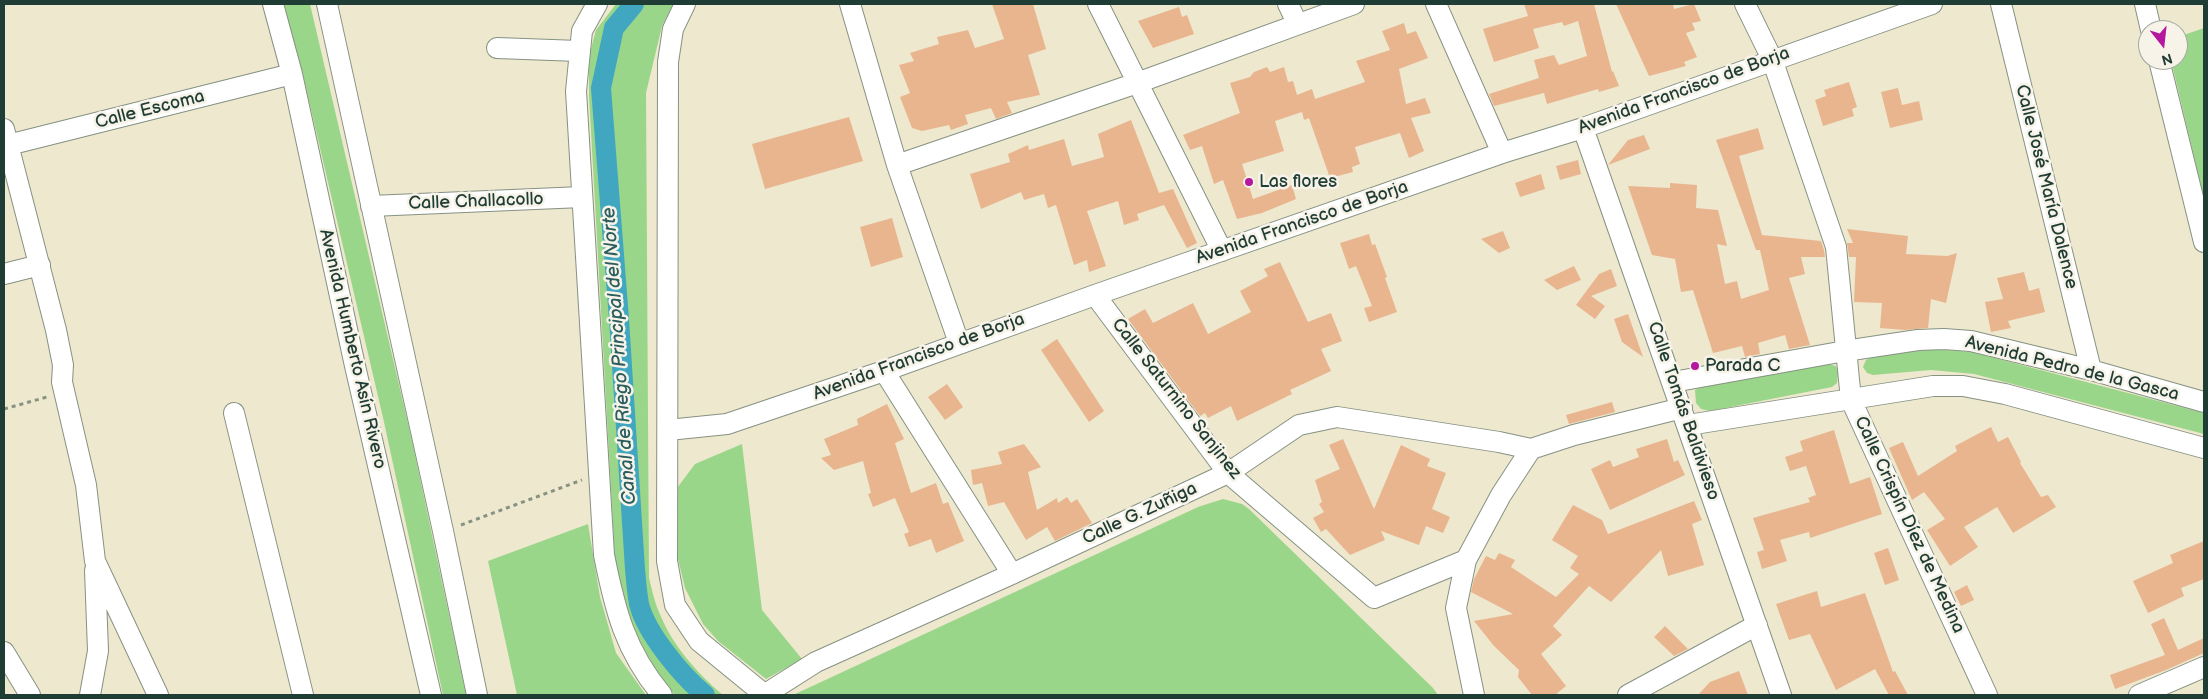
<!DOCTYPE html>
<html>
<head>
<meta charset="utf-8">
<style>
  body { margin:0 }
  #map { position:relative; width:2208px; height:699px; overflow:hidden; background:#eee8cf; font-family:"Balsamiq Sans",sans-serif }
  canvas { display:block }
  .frame { position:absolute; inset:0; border:5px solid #1f3d34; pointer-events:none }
  .north { position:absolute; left:2138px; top:20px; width:50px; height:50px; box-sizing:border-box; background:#f7f3e8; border:1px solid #a1aaa0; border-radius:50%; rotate:164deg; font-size:14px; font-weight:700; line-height:20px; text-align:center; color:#1f3d34 }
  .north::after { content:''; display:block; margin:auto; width:18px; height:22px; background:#b5179e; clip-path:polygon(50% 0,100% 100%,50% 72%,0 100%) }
</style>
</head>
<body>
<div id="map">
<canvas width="2208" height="699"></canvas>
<div class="frame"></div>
<div class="north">N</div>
</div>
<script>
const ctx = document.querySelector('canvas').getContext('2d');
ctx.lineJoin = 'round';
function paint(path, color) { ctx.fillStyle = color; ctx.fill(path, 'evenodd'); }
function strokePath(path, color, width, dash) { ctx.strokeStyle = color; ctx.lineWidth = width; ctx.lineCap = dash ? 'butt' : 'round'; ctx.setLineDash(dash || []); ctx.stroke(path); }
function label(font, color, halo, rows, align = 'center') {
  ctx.font = font + ' "Balsamiq Sans",sans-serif'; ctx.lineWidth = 5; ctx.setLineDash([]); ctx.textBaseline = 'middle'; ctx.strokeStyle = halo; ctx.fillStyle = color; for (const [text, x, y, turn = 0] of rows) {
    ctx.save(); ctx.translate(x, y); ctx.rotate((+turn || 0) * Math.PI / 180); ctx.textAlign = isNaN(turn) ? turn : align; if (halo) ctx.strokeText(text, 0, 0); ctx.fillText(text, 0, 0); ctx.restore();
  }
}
paint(new Path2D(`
  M284,4H310L411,436L466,695H443L384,422L302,71Z
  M616,4H673L662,26L646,93L649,578C652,589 654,601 659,612C672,645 696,672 723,695H675C640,652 626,615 615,561L589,96V56L596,30Z
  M2204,28V198L2171,60H2178V37Z
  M1932,349L1972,352L2204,413V434L1974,374L1931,370L1873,375L1867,373L1863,367L1866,360L1872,357Z
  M1827,364L1836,366L1838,373L1837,383L1832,387L1710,411L1701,409L1696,403L1695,390L1701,387Z
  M742,444L762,610L802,659L766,679L718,641L703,624L685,588L678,559L677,488L695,464Z
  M1223,499L1242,504L1249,509L1433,688L1438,695H793L1198,507Z
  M588,524L600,597L616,653L646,695H517L488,561Z`), '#9ad68a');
strokePath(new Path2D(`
  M634,4L614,28L601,88L619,319L635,569C636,581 637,593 639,604C646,633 682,676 705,695`), '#41a7c1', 20);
paint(new Path2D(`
  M992,4H1033L1046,49L1028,55L1040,95L1007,102L1012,113L996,119L991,108L965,115L968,124L951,130L949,125L922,131L912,128L900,97L910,93L899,65L914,61L910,53L939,44L937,37L968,30L975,48L1004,39Z
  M1524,4H1594L1612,72L1613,71L1619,86L1599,92L1598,89L1547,104L1544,93L1494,106L1489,94L1539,78L1534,60L1554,55L1559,65L1587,56L1578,21L1564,26L1562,22L1533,29L1539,48L1494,62L1483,29L1528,16Z
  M1616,4H1673L1674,9L1694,4L1701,21L1692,23L1695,30L1686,33L1697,57L1684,62L1686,66L1649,76Z
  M1179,7L1182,17L1187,15L1194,34L1153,48L1138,21Z
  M1404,23L1407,34L1416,31L1428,58L1399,69L1406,104L1425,98L1431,113L1411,118L1424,151L1409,158L1400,133L1355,147L1360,164L1352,167L1353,172L1330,178L1309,118L1304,120L1302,112L1275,121L1284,151L1242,164L1253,199L1292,185L1296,199L1262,213L1237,219L1223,180L1214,184L1202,146L1190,150L1183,135L1240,113L1230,83L1250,77L1254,72L1267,67L1270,72L1284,67L1288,82L1293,81L1297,95L1312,89L1315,99L1365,82L1356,61L1390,50L1382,31Z
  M1849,82L1857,107L1852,109L1854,116L1823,126L1815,100L1826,96L1824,90Z
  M1898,88L1902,105L1919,101L1923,120L1890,128L1881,92Z
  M849,117L863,161L765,189L752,144Z
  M1131,120L1159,193L1173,189L1197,243L1187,248L1164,205L1137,214L1139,220L1124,225L1118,201L1087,211L1106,266L1089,272L1087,260L1074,265L1056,205L1048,208L1044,194L1024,200L1021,192L981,209L970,174L1010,162L1008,154L1028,145L1029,150L1064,139L1072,166L1104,157L1098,134Z
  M1758,128L1764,149L1739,156L1762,235L1821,241L1824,250L1825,257H1801L1805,274L1789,278L1810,345L1789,349L1785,335L1758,343L1760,354L1745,357L1742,346L1713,353L1693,290L1681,292L1675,259L1652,255L1628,186L1670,188V183L1697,185L1696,208L1718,210L1727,246L1717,244L1725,284L1737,281L1741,299L1769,290L1760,250H1756L1716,140Z
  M1644,135L1650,149L1608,165L1628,140Z
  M1578,160L1581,174L1560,180L1556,166Z
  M1541,174L1545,189L1520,197L1515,183Z
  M892,218L903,257L871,267L860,227Z
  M1847,229L1908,236L1906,254L1947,256L1957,253L1946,303L1931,299L1928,328L1905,330L1880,328L1882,303L1854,302L1856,257H1849L1847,243H1853Z
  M1503,231L1510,248L1499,253L1481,239Z
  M1369,234L1372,245L1375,244L1387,277L1385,278L1397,312L1369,322L1364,308L1372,306L1356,266L1349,269L1340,243Z
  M1280,262L1308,322L1331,313L1342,341L1321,349L1331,371L1290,390L1292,394L1237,421L1231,406L1208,418L1205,413L1200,416L1128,319L1145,309L1153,323L1193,303L1208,334L1251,312L1240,291L1268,276L1264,269Z
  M1574,266L1581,280L1557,290L1544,280Z
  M1611,269L1617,286L1591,296L1605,306L1595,319L1576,305L1599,274Z
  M2024,272L2029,291L2039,288L2045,312L2008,321L2011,328L1991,332L1985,302L2003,299L1997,278Z
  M1628,314L1643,357L1622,342L1614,319Z
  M1057,339L1104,411L1089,422L1041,350Z
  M947,384L963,407L945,420L928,397Z
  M1612,402L1615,412L1569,424L1566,415Z
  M887,404L904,439L895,443L911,493L936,483L943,504L948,502L964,541L936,553L931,539L909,547L904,534L909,532L895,498L873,507L868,494L871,493L863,461L834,470L821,458L831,455L824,439L858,425L857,419Z
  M1991,427L1998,442L2008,437L2021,462L2020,463L2041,497L2048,495L2056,507L2013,533L1997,507L1964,527L1978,547L1950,566L1927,530L1945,519L1924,492L1912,500L1889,448L1903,442L1918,476L1957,451L1955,446Z
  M1834,430L1850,484L1870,477L1882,514L1810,538L1809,532L1780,540L1787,561L1762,569L1757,552L1764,550L1753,518L1810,502L1808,498L1816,495L1806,466L1790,471L1785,457L1803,451L1800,441Z
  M1343,439L1374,509L1401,445L1430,459L1427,466L1446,473L1432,509L1450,517L1443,533L1426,526L1419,545L1381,531L1385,540L1350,555L1326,529L1321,532L1313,518L1324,512L1319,504L1322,502L1315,480L1340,469L1329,445Z
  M1667,439L1674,462L1678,460L1685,475L1610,510L1591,469L1610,460L1613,467L1639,457L1636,449Z
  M1024,444L1041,467L1028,472L1037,510L1057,498L1058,503L1067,497L1071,503L1077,499L1092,523L1055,541L1047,527L1026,540L1004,502L988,506L982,483L973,485L971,470L1002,464L998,452Z
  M1694,501L1702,520L1692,524L1704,565L1668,576L1661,550L1611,602L1589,586L1553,626L1562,635L1541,654L1566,686L1555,695H1532L1518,677L1519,670L1494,646L1474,621L1513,614L1471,592L1474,579L1486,556L1495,560L1499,553L1515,560L1511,567L1556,597L1579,574L1570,568L1578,556L1552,540L1573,505L1602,520L1608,534Z
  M2204,541V579L2181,588L2184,596L2148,613L2133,581L2173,563L2170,555Z
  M1888,548L1899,580L1885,585L1874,553Z
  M1967,585L1974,600L1961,606L1954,592Z
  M1817,591L1821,607L1865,593L1893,672L1895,671L1908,695H1889L1875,669L1836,690L1810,634L1789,640L1776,604Z
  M2164,618L2178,650L2204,638V653L2166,670L2115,689L2110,675L2165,655L2151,624Z
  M1665,626L1688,649L1674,656L1654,637Z
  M1739,671L1748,695H1698L1710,682Z`), '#e8b58f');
const minor = new Path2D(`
  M273,4L292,74L355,366L431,695
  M327,4L443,531L477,695
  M597,4L582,31L576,91L604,555C615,610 625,651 662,695
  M685,4L673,29L668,62L667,561L675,605L699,641L765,695
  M850,4L897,165L959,343
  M1098,4L1222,251
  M1288,4L1297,23
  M1436,4L1502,153
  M1745,4L1772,59L1836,247L1851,400L1987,695
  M2001,4L2091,370
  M2145,4L2151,30
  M497,48L579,51
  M2159,60L2204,242
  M1583,128L1781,695
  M4,129L56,330L63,365L62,382L86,485L95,561L158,695
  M8,145L292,74
  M897,165L1137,83L1354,4
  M371,206L582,197
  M4,274L40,265
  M1095,295L1228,473L1374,598L1466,560
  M884,371L1012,574
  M1673,382L1845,351L1918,340L1944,339L1971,341L2091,370L2204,402
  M234,413L303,695
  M1688,425L1933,386H1963L2005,394L2204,448
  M668,430L727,424L884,371L1095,295L1502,153L1583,128L1932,4
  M4,652L30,695
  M90,695L98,651L95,570
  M764,695L816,662L1012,574L1228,473L1299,425L1337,417L1499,442L1531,449
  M1474,695L1456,608L1466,560L1501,495L1531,449L1574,435L1682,408
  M1628,695L1757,625
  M2139,695L2204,667`);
strokePath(minor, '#869282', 22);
strokePath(new Path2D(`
  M4,409L47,397
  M461,525L582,480`), '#869282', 3, [4, 4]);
strokePath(minor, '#fff', 20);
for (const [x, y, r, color] of [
  [1249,182,5,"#b5179e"],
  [1695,366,5,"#b5179e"]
]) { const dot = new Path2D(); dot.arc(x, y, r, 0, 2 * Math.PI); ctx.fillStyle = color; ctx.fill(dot); strokePath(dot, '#f7f3e8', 2); }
label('18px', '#1f3d34', '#f7f3e8', [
  ["Avenida Francisco de Borja",1684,91,-20],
  ["Calle Escoma",150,110,-14],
  ["Calle José María Dalence",2046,187,76],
  ["Calle Challacollo",476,202,-2],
  ["Avenida Francisco de Borja",1302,223,-19],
  ["Avenida Humberto Asín Rivero",352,349,77],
  ["Avenida Francisco de Borja",919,357,-20],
  ["Avenida Pedro de la Gasca",2072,369,14],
  ["Calle Saturnino Sanjinez",1176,399,52],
  ["Calle Tomás Baldivieso",1683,411,71],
  ["Calle G. Zuñiga",1140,514,-25],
  ["Calle Crispín Díez de Medina",1909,525,65]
]);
label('18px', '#1f3d34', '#f7f3e8', [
  ["Las flores",1259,182],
  ["Parada C",1705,366]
], 'left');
label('italic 19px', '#295d5e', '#f7f3e8', [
  ["Canal de Riego Principal del Norte",620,356,-94]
]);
</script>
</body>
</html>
